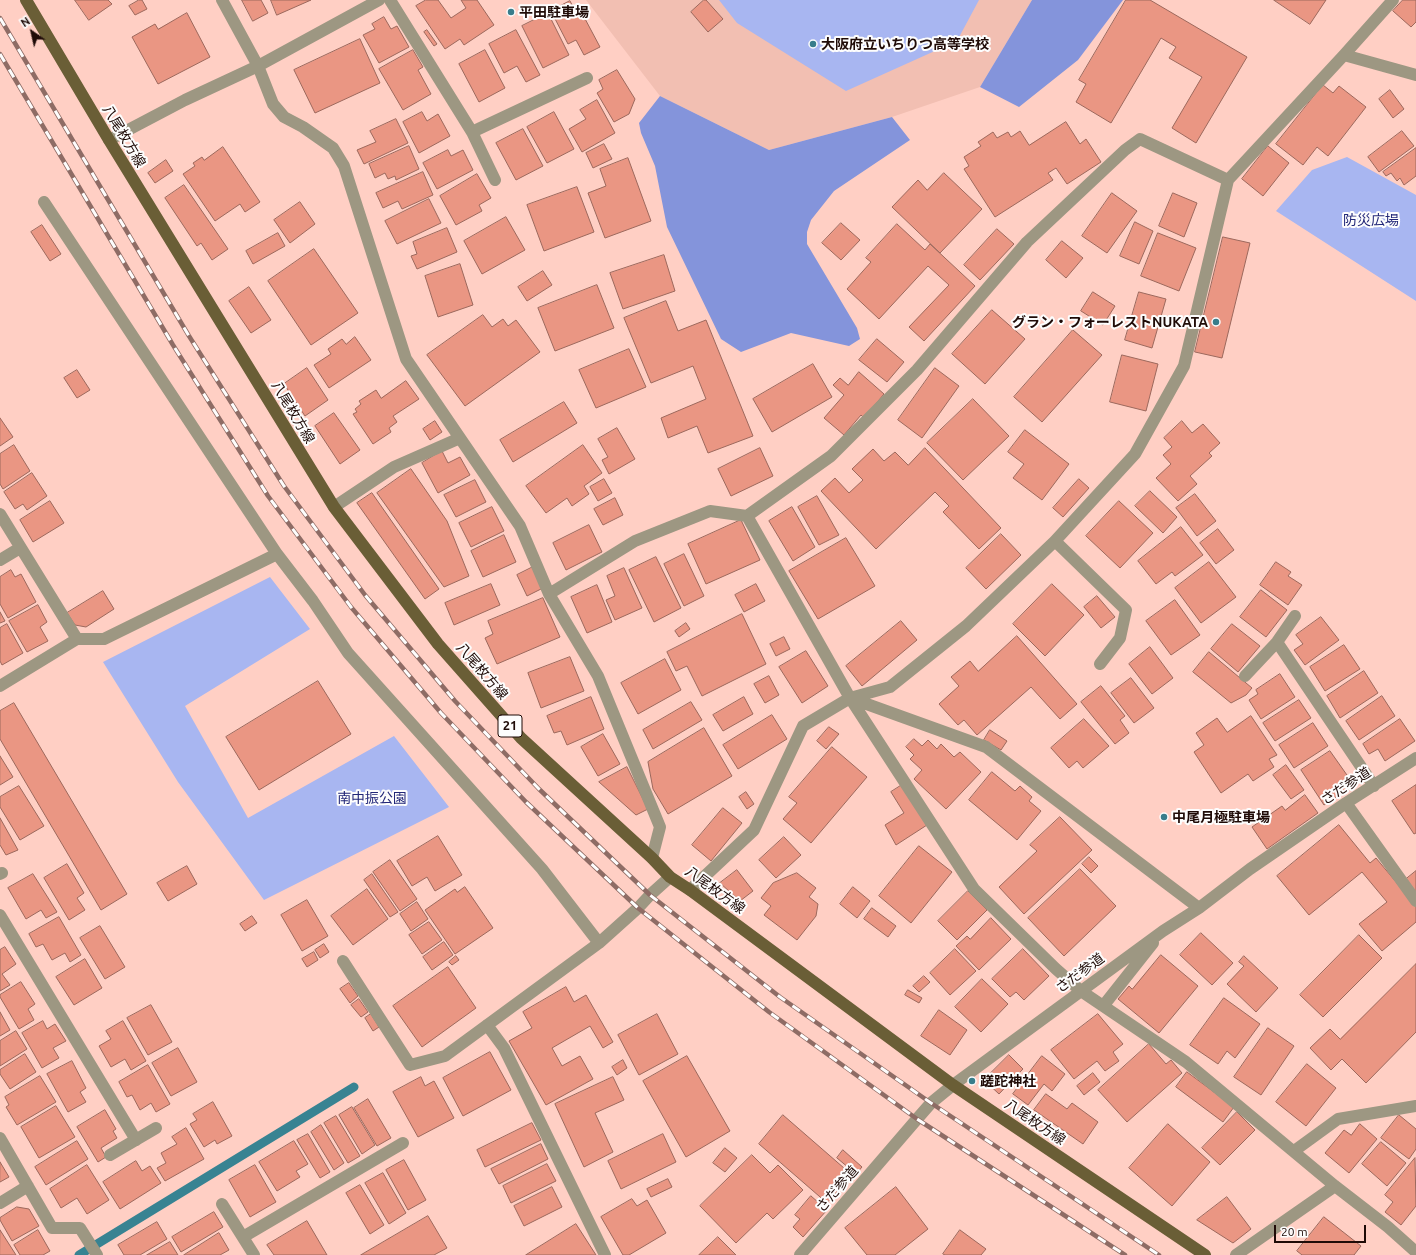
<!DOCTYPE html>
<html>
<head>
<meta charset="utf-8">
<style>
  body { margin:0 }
  #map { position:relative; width:1416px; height:1255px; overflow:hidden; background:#ffcfc4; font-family:Ubuntu,sans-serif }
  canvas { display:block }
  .north { position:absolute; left:12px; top:12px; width:40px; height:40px; -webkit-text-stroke:3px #fdfdfd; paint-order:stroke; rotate:326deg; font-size:11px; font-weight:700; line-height:16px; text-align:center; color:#1f0b07 }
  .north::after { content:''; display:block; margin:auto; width:14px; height:18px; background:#1f0b07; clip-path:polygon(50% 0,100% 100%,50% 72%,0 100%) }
  .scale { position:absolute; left:1274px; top:1225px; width:92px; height:18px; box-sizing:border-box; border:2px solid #1f0b07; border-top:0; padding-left:5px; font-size:12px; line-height:14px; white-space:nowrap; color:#1f0b07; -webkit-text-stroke:3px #fdfdfd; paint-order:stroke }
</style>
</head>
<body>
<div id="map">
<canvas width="1416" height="1255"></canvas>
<div class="north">N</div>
<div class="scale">20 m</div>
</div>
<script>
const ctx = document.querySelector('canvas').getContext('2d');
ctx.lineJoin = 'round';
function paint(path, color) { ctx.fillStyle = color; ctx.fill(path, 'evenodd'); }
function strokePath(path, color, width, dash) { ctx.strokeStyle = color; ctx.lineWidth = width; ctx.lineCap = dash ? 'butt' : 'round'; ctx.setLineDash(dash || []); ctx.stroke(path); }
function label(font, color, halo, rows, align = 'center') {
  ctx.font = font + ' Ubuntu,"Noto Sans JP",sans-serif'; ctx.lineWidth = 4; ctx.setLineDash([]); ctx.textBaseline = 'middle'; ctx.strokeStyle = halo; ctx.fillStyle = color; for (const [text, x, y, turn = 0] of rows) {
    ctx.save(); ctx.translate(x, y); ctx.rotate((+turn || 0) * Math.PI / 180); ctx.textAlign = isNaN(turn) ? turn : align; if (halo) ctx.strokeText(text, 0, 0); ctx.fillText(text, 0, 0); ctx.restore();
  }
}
paint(new Path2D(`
  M586,0H1032L980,87L892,117L769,150L660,96Z`), '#f2bfb2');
paint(new Path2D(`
  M719,0H979L957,41L846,91L737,23Z
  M1347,157L1416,195V301L1276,211L1312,170Z
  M270,577L310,629L185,706L248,818L394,736L449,807L264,900L178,782L103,662Z`), '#a8b6f1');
paint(new Path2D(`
  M1032,0H1123L1078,60L1019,107L980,87Z
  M660,96L769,150L892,117L910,140L834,191L811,220L807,232V244L857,328L860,339L849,346L791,333L741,352L721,339L667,227L655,166L641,133L639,123Z`), '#8494db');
strokePath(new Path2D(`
  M79,1255L354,1087`), '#388392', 9);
const building = new Path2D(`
  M75,0H108L112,4L89,20Z
  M139,0H142L147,9L135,15L129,6Z
  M242,0H261L268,13L253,21Z
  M271,0H311L277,15Z
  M426,0H438L451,18L466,8L461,0H477L494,25L464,45L460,39L445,49L416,6Z
  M704,0H706L723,19L708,32L691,12Z
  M1126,0H1150L1247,57L1196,143L1172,128L1202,77L1169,58L1176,47L1161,38L1111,123L1076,102L1086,84L1079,80Z
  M1274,0H1326L1310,24Z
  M1403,0H1416V22L1411,27L1393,11Z
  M570,1L579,18L583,15L600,47L584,55L576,40L568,44L551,11Z
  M187,13L210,57L158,84L132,37L155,24L158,29Z
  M548,13L569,55L543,68L522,26Z
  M384,17L391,29L397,26L409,47L379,63L363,35L375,29L372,24Z
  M427,30L437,44L434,46L424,32Z
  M516,30L540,75L526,82L517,66L504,73L489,44Z
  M360,39L380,83L315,113L294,70Z
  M413,50L423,67L418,70L431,94L403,110L379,69Z
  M485,50L505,88L479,102L459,64Z
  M617,70L635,99L629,114L614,122L597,93L603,89L599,80Z
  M1323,85L1333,93L1339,86L1366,107L1328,156L1317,147L1303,165L1276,144Z
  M1390,90L1404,109L1393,118L1379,99Z
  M597,100L615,133L582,152L569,129L586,119L580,110Z
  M422,112L427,121L438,114L450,136L419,153L403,122Z
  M554,112L574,149L547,163L527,127Z
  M396,119L408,143L364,164L357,150L376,142L370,131Z
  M1066,122L1080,144L1086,139L1101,162L1067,184L1056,168L1048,173L1053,180L995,217L964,169L969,166L964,157L981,146L978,142L993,132L997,138L1008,132L1011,137L1020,131L1029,145Z
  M523,129L543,166L516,180L496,143Z
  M1402,131L1414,146L1379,172L1368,157Z
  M604,144L612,159L593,168L586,153Z
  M409,146L419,169L396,180L395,176L388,179L385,173L375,178L369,164Z
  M1268,146L1289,163L1263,196L1242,179Z
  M223,147L260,202L245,212L240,204L215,221L183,174L195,166L193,163L202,157L204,160Z
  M1416,148V176L1404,185L1400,178L1397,181L1391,173L1386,176L1383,172Z
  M448,150L451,156L463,150L473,170L437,189L423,163Z
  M628,158L651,221L605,238L588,193L606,186L600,169Z
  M166,160L173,171L155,183L148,173Z
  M423,172L433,195L402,209L398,201L383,208L376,193Z
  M944,173L982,209L940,253L892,207L918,180L927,190Z
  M477,174L491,198L479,205L482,211L456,225L440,196Z
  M184,185L228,249L212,260L201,243L197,246L165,198Z
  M577,187L594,232L544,251L527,205Z
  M1112,193L1137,211L1107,253L1082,236Z
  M1173,193L1197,203L1184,237L1159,226Z
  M429,199L441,223L397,244L385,221Z
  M300,202L315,224L290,243L274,220Z
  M506,217L525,250L482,274L464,241Z
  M1135,222L1153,231L1139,264L1120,256Z
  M841,223L860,240L841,260L822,243Z
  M897,224L925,250L930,244L975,286L924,341L909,327L949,285L928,266L879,319L847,289L871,262L866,258Z
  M42,225L61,254L50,261L31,232Z
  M447,228L457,252L417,269L411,256L417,254L413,242Z
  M997,229L1014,244L980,280L964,265Z
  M278,233L285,246L253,264L246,251Z
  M1158,233L1196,248L1179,291L1141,276Z
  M1223,237L1250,243L1222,358L1195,352Z
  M1062,241L1083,258L1066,278L1046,260Z
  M314,249L358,313L311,345L268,281Z
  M664,255L675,291L623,309L610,273Z
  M460,264L473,305L438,317L425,276Z
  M543,271L552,285L527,301L518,287Z
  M597,285L614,328L555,351L538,308Z
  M249,287L271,320L251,333L229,301Z
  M1093,292L1115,306L1103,325L1081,311Z
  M1139,292L1166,299L1152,348L1125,340Z
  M666,301L678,331L706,320L753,436L708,453L697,426L668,438L661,418L706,399L693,366L651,383L624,318Z
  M992,310L1025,339L985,384L952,354Z
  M483,315L492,327L503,319L508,326L516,320L540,352L465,406L427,355Z
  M1073,330L1102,355L1042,422L1014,397Z
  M355,337L371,360L329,388L314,365L331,354L328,349L342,339L346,344Z
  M877,339L904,362L887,382L859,360Z
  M629,349L646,387L596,408L579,370Z
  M1122,355L1158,364L1146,411L1110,402Z
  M813,364L832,397L772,432L753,399Z
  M307,368L328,400L305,416L284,384Z
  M935,368L959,386L922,438L898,420Z
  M77,370L90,390L77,398L64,378Z
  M859,372L884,394L864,418L861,415L844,435L824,418L844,395L833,385L840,378L848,385Z
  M406,381L419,399L393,416L397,422L389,428L391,432L373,444L353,414L357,412L355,409L361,404L359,401L376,390L381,398Z
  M973,399L1009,436L963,480L927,443Z
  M564,402L577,423L513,462L500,440Z
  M334,413L360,450L340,464L315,426Z
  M0,418L13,437L0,446Z
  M435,421L442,432L430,440L423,429Z
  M1182,421L1192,433L1203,424L1220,443L1209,453L1212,456L1190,476L1197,484L1178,501L1156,478L1171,464L1163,455L1172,447L1164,438Z
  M617,428L635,459L609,474L602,460L608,457L598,439Z
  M1025,430L1069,464L1042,500L1013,478L1024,464L1008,452Z
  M14,445L30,471L3,489L0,484V454Z
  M583,445L602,473L584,486L589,494L572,506L567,498L546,513L526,486Z
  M760,448L773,476L731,496L718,469Z
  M925,448L1001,528L979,549L943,512L949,506L935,492L876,549L821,491L835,478L849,493L863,480L852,469L873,449L884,461L895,452L908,465Z
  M442,451L448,463L460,457L470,475L438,493L422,463Z
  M411,469L447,521L469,576L444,587L377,493Z
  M32,473L47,496L27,510L23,504L15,509L4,492Z
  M604,479L612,493L598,501L590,487Z
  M1079,479L1089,488L1063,517L1053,508Z
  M475,480L486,502L456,517L444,495Z
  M1150,491L1177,517L1163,533L1135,506Z
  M372,493L439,589L425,599L357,503Z
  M1195,494L1216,521L1197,536L1176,508Z
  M817,496L839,535L819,545L798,507Z
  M615,498L623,515L603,525L594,509Z
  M50,501L64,523L33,542L20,520Z
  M1119,501L1153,533L1120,568L1086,536Z
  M492,507L504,531L471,547L459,523Z
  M792,507L815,547L793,561L769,521Z
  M741,520L760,560L706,584L688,544Z
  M589,525L602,552L566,570L553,543Z
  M1181,527L1203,555L1175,576L1172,572L1156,584L1138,561Z
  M1218,529L1234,550L1216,564L1200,543Z
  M1001,534L1021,555L986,589L966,568Z
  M504,535L516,562L483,577L471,551Z
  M846,538L875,586L818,619L789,571Z
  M684,554L704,596L684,606L664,564Z
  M656,557L681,608L654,622L629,570Z
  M1209,562L1236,597L1201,623L1175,588Z
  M1276,562L1291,572L1288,576L1302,585L1288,605L1260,585Z
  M533,567L543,588L527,596L517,575Z
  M624,568L642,608L615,620L606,600L615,596L607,576Z
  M11,570L15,577L21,574L36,602L8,618L0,604V577Z
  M491,584L500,605L454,625L445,603Z
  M756,584L765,601L744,612L735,595Z
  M1052,584L1084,615L1045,656L1013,624Z
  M597,585L612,622L587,633L571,597Z
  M1261,590L1287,610L1266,637L1240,617Z
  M103,591L114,609L86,627L75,625L67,613Z
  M1097,596L1115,617L1101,628L1084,607Z
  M543,598L560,637L497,664L485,638L493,634L488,621Z
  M1175,600L1200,635L1171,655L1146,621Z
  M38,605L47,622L40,627L48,641L27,652L9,621Z
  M0,612L5,621L0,623Z
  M742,614L766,664L702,696L687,666L676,671L667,652Z
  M1321,617L1339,640L1305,665L1294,650L1303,644L1296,635Z
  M901,621L917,640L862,686L846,666Z
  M686,623L690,629L679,637L675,631Z
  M7,624L23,653L2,665L0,661V628Z
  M1232,624L1260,646L1238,672L1211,649Z
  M1017,636L1077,704L1060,719L1031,687L977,735L964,720L958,725L939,704L959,686L951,677L970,661L978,671Z
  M784,637L790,649L776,656L770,644Z
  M1344,645L1360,669L1325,691L1310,667Z
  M1150,647L1173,678L1152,694L1129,664Z
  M806,651L828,686L802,703L779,667Z
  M1209,652L1252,688L1246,695L1231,703L1193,672Z
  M570,657L584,691L541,708L528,673Z
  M665,659L681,690L638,714L621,683Z
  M1364,671L1378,693L1340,718L1327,696Z
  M1280,674L1295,697L1261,719L1249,700L1258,694L1256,690Z
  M769,676L779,695L765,703L754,684Z
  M1131,678L1154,708L1134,723L1111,693Z
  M318,681L351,734L259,790L226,737Z
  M1101,686L1125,716L1120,720L1129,733L1115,744L1081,702Z
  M1382,696L1395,716L1359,740L1346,721Z
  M591,697L604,729L567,745L561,731L554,733L547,716Z
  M744,697L753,714L723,731L713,715Z
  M1299,700L1311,718L1275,741L1263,723Z
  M691,702L702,720L653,749L643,730Z
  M14,703L127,894L101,910L0,739V711Z
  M772,715L787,739L738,769L723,745Z
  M1251,716L1277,755L1269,759L1274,767L1253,781L1248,774L1221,793L1194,752L1204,745L1196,733L1217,718L1227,732Z
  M1084,719L1109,746L1083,768L1077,761L1069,768L1051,748Z
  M1400,719L1415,741L1385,761L1378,749L1369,754L1363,744Z
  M1313,723L1328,746L1294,768L1279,745Z
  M829,727L839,734L826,749L817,741Z
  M704,728L732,776L668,814L653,789L648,762Z
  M990,730L1007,741L1001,750L984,740Z
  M603,734L620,764L598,776L581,747Z
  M914,739L922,746L928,740L937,749L941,744L954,757L960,752L981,772L946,809L914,779L922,770L910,759L914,755L906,747Z
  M832,747L867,777L811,843L783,819L797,803L789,797Z
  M1330,751L1354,785L1324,805L1301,770Z
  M0,756L13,777L0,785Z
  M1286,765L1304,790L1291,799L1273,775Z
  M627,767L648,809L636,815L599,782Z
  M992,772L1015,791L1020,786L1032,797L1029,801L1041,811L1017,840L969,800Z
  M902,785L927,825L896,845L885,825L904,813L891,792Z
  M1416,785V833L1414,834L1392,801Z
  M19,786L44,826L20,840L0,807V797Z
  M746,792L754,804L747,809L739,797Z
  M1305,795L1318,813L1267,849L1252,827L1282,806L1285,810Z
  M723,808L742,823L711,861L692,845Z
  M1060,817L1092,850L1024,914L999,887L1037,851L1030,845Z
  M0,818L18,850L6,855L0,845Z
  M1339,825L1370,863L1376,858L1416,906V922L1382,951L1359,924L1387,902L1362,872L1309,915L1277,876Z
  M438,836L462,875L435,891L427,877L412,886L397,861Z
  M784,837L801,855L776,878L759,860Z
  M919,846L952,872L911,923L879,896Z
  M1089,857L1098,866L1091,873L1082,864Z
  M390,860L417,899L400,911L373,872Z
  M67,864L84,893L77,898L85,910L69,920L44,878Z
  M187,866L197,884L168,901L157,883Z
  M1080,869L1116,906L1064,956L1028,918Z
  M737,870L753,891L740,901L720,883Z
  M1416,871V893L1405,880Z
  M797,873L816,888L809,897L818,904L816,916L797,940L764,915L771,906L761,898L773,883Z
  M33,874L57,912L46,918L41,910L26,919L8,888Z
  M372,874L398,912L390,917L364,880Z
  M465,887L493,928L455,954L425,910L455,889L457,892Z
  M853,887L870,901L857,918L840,904Z
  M367,889L388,919L353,945L331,916Z
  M968,891L987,910L957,940L938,921Z
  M307,900L328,936L302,951L281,915Z
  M417,902L428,919L411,931L400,914Z
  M872,908L896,926L888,937L864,919Z
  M252,916L257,923L245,931L240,924Z
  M59,917L81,955L70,962L65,953L52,960L43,944L36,947L29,934Z
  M991,918L1011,939L979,970L956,946L967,936L970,939Z
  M429,922L442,940L422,954L409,935Z
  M100,926L125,967L105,979L80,938Z
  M1201,933L1233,963L1212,985L1180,955Z
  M1359,935L1382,958L1323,1017L1300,995Z
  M444,942L453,955L432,970L423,957Z
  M324,944L329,952L320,958L315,950Z
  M5,947L16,964L2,974L10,985L0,991V950Z
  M955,949L976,971L950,995L930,973Z
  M1023,949L1049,976L1024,1000L1016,992L1010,997L992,979Z
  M314,952L318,960L307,967L302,959Z
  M1161,955L1198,986L1159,1033L1118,999L1129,986L1132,989Z
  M456,956L459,960L452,965L449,962Z
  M1244,956L1278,988L1256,1012L1227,984L1244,966L1239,962Z
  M85,959L102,988L74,1005L56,977Z
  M1416,964V1032L1366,1083L1342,1059L1331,1070L1310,1048L1330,1029L1340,1039Z
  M448,967L476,1008L422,1047L393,1006Z
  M924,976L930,982L919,992L913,986Z
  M982,979L1008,1004L981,1032L955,1007Z
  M21,982L35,1004L28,1009L34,1020L19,1029L0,997V995Z
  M349,983L358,996L350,1003L340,989Z
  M566,987L574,1002L586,995L613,1042L603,1048L590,1026L552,1048L562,1066L580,1056L593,1079L546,1105L509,1041L532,1028L523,1012Z
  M908,990L922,998L919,1003L905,995Z
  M1224,998L1260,1024L1235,1058L1227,1051L1218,1064L1190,1045Z
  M359,999L368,1012L361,1017L351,1005Z
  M151,1005L172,1042L148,1055L127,1018Z
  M939,1010L967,1030L950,1055L921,1036Z
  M0,1012L10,1030L0,1036Z
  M371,1014L379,1027L373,1031L365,1018Z
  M657,1014L678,1054L639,1075L618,1035Z
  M1098,1014L1123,1044L1113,1052L1119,1061L1105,1071L1097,1061L1074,1079L1051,1050Z
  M43,1021L47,1029L55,1024L66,1041L53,1048L59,1058L42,1068L22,1033Z
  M123,1021L146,1061L131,1070L125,1059L111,1067L99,1046L111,1039L106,1031Z
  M1268,1028L1294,1046L1261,1095L1234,1077Z
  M16,1031L27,1049L0,1066V1041Z
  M1149,1044L1166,1064L1171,1060L1182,1073L1127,1122L1098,1090Z
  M178,1048L197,1082L171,1096L152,1063Z
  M490,1052L511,1090L463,1116L443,1078Z
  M25,1054L36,1072L10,1089L0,1074V1070Z
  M1009,1055L1023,1069L999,1094L984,1080Z
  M687,1056L730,1131L686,1157L643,1081Z
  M1042,1056L1065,1074L1052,1091L1044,1084L1028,1105L1013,1094Z
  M623,1060L627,1068L617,1075L612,1067Z
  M72,1061L86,1088L80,1092L86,1102L68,1112L47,1074Z
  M1307,1064L1336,1088L1306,1126L1276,1102Z
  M148,1065L170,1104L156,1112L151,1103L140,1110L132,1095L127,1097L119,1082Z
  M1187,1072L1234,1107L1223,1122L1176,1087Z
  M1093,1073L1100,1082L1084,1095L1077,1086Z
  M40,1076L56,1102L17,1125L6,1107L9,1105L5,1097Z
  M421,1077L425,1086L434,1081L454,1118L418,1137L393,1092Z
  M613,1077L624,1100L595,1113L613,1152L584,1167L555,1104Z
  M1046,1094L1067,1109L1072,1103L1098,1122L1083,1144L1034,1110Z
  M368,1099L391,1138L377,1146L354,1108Z
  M213,1102L232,1136L217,1144L215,1140L204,1147L190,1124L197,1120L193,1114Z
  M56,1106L75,1137L39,1158L21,1127Z
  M352,1107L375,1145L362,1154L339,1115Z
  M105,1110L116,1129L113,1131L117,1138L101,1148L106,1157L98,1162L77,1127Z
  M1237,1112L1255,1130L1220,1165L1202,1148Z
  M783,1115L852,1175L827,1203L759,1144Z
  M1399,1115L1416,1129V1149L1409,1159L1381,1138Z
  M336,1116L360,1156L348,1163L324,1123Z
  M532,1123L541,1140L485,1167L477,1150Z
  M1168,1124L1210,1162L1172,1206L1129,1168Z
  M1360,1124L1377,1139L1349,1173L1325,1153L1344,1130L1351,1135Z
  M321,1125L344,1163L334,1170L311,1132Z
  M186,1128L204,1159L165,1181L157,1168L166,1163L161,1153L177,1144L172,1137Z
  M308,1134L330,1172L320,1178L297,1140Z
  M663,1134L676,1162L621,1189L608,1161Z
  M77,1141L88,1159L46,1185L35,1167Z
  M294,1141L308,1164L296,1171L300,1177L277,1191L259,1162Z
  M1381,1142L1406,1163L1387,1186L1362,1164Z
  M541,1144L548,1159L499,1184L491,1169Z
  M725,1148L737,1158L725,1172L713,1163Z
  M843,1150L862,1167L856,1174L837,1158Z
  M752,1155L770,1173L778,1165L803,1190L773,1219L767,1213L736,1243L700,1206Z
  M1415,1158L1416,1206L1401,1225L1385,1212L1393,1202L1385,1195Z
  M404,1160L426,1200L408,1210L386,1170Z
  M136,1161L142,1171L150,1166L161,1183L120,1209L103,1182Z
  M0,1162L9,1177L0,1182Z
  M547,1164L556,1181L511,1203L503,1186Z
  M87,1165L109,1200L87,1214L77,1198L61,1208L50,1189Z
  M255,1165L276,1202L250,1217L229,1180Z
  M383,1173L406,1213L389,1224L365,1183Z
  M668,1179L672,1187L651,1197L647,1189Z
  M360,1185L384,1225L370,1234L346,1193Z
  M552,1187L562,1207L524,1226L514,1206Z
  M896,1187L928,1229L895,1255H867L845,1228Z
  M811,1196L827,1210L803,1237L793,1227L800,1219L795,1215Z
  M1227,1197L1251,1229L1233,1243L1197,1220Z
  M632,1199L637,1206L647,1200L666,1233L629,1255H623L601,1217Z
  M17,1207L29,1209L39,1226L12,1241L0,1220V1218Z
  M214,1212L223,1227L181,1252L172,1237Z
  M428,1216L447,1248L434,1255H361Z
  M1324,1217L1361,1246L1354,1255H1302L1297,1251Z
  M307,1221L327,1255H274L267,1245Z
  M157,1222L167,1239L140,1255H124L118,1245Z
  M576,1224L596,1255H526Z
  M0,1230L16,1255H0Z
  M38,1230L50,1251L43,1255H20L14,1245Z
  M960,1230L986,1249L981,1255H945L943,1254Z
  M219,1233L229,1250L220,1255H184Z
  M718,1237L736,1255H699Z
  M170,1242L178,1255H147Z`);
paint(building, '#ea9683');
strokePath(building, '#9c685c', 1);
strokePath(new Path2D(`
  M222,0L258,66L273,104L284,117L303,127L333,148L344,166L406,359L520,526L549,594L598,676L660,827L652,858
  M390,0L472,132L495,180
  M1344,55L1416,75
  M472,132L587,78
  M109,140L185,100L258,66L379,0
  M44,202L277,554L313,601L348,653L542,869L599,943
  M334,507L394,467L460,438
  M0,514L77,639
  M747,516L850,698L974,889L1056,969L1081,991L1186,1062L1335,1186L1388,1227L1416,1252
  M1055,541L1126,610L1120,638L1100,664
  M0,560L20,548
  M549,594L635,541L710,511L747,516L831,456L917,370L1027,242L1125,150L1140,139L1228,180L1344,55L1393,0
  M1277,642L1374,786
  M1245,676L1277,642L1295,616
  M0,686L77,639H104L277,554
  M850,698L986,747L1199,908
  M1346,803L1416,901
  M0,874L2,873
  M690,890L754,830L803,726L850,698L890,687L966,626L1055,541L1135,454L1184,366L1228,180
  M0,915L136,1140
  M343,961L410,1065L445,1056L599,943L638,908L650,895L670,877
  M1104,1005L1153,943
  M487,1025L504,1048L605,1255
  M0,1138L52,1228H80L97,1255
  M1294,1151L1338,1119L1416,1106
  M110,1155L156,1128
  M0,1203L28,1186
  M222,1204L254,1255
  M243,1237L403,1143
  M800,1255L917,1119L931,1103L953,1085L1163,931L1199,908L1250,869L1346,803L1416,758
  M1236,1255L1335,1186`), '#9d9782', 12);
strokePath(new Path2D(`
  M26,0L109,140L334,507L438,644L521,738L652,858L670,877L690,890L953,1085L1205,1255`), '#6a5e36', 12);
const rail = new Path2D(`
  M0,18L189,336L284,486L365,595L455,701L539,789L650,895L780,997L931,1103L1159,1255
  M0,54L173,345L268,496L351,607L441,713L526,802L638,908L769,1012L917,1119L1125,1255`);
strokePath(rail, '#8e6c65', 4.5);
strokePath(rail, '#fdfdfd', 3, [9]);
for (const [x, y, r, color] of [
  [511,12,4,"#387d8b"],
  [813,44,4,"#387d8b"],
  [1216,322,4,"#387d8b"],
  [1164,817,4,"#387d8b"],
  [972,1081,4,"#387d8b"]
]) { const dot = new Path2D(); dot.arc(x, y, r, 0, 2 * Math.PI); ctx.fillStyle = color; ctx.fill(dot); strokePath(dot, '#fdfdfd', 1.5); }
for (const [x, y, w] of [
  [510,726,24]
]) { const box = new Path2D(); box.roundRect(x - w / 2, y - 11, w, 22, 3); ctx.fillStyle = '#fdfdfd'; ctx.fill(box); strokePath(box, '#1f0b07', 1); }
label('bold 13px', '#1f0b07', null, [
  ["21",510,726]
]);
label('bold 14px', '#1f0b07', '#fdfdfd', [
  ["平田駐車場",519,12],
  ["大阪府立いちりつ高等学校",821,44],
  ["グラン・フォーレストNUKATA",1208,322,"right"],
  ["中尾月極駐車場",1172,817],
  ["蹉跎神社",980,1081]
], 'left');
label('14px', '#1f0b07', '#fdfdfd', [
  ["八尾枚方線",124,136,59],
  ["八尾枚方線",293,412,59],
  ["八尾枚方線",482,671,49],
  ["さだ参道",1346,786,-33],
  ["八尾枚方線",715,890,36],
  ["さだ参道",1080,973,-36],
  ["八尾枚方線",1035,1122,34],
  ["さだ参道",837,1189,-49]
]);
label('14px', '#222778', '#fdfdfd', [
  ["防災広場",1371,220],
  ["南中振公園",372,798]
]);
</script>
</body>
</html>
